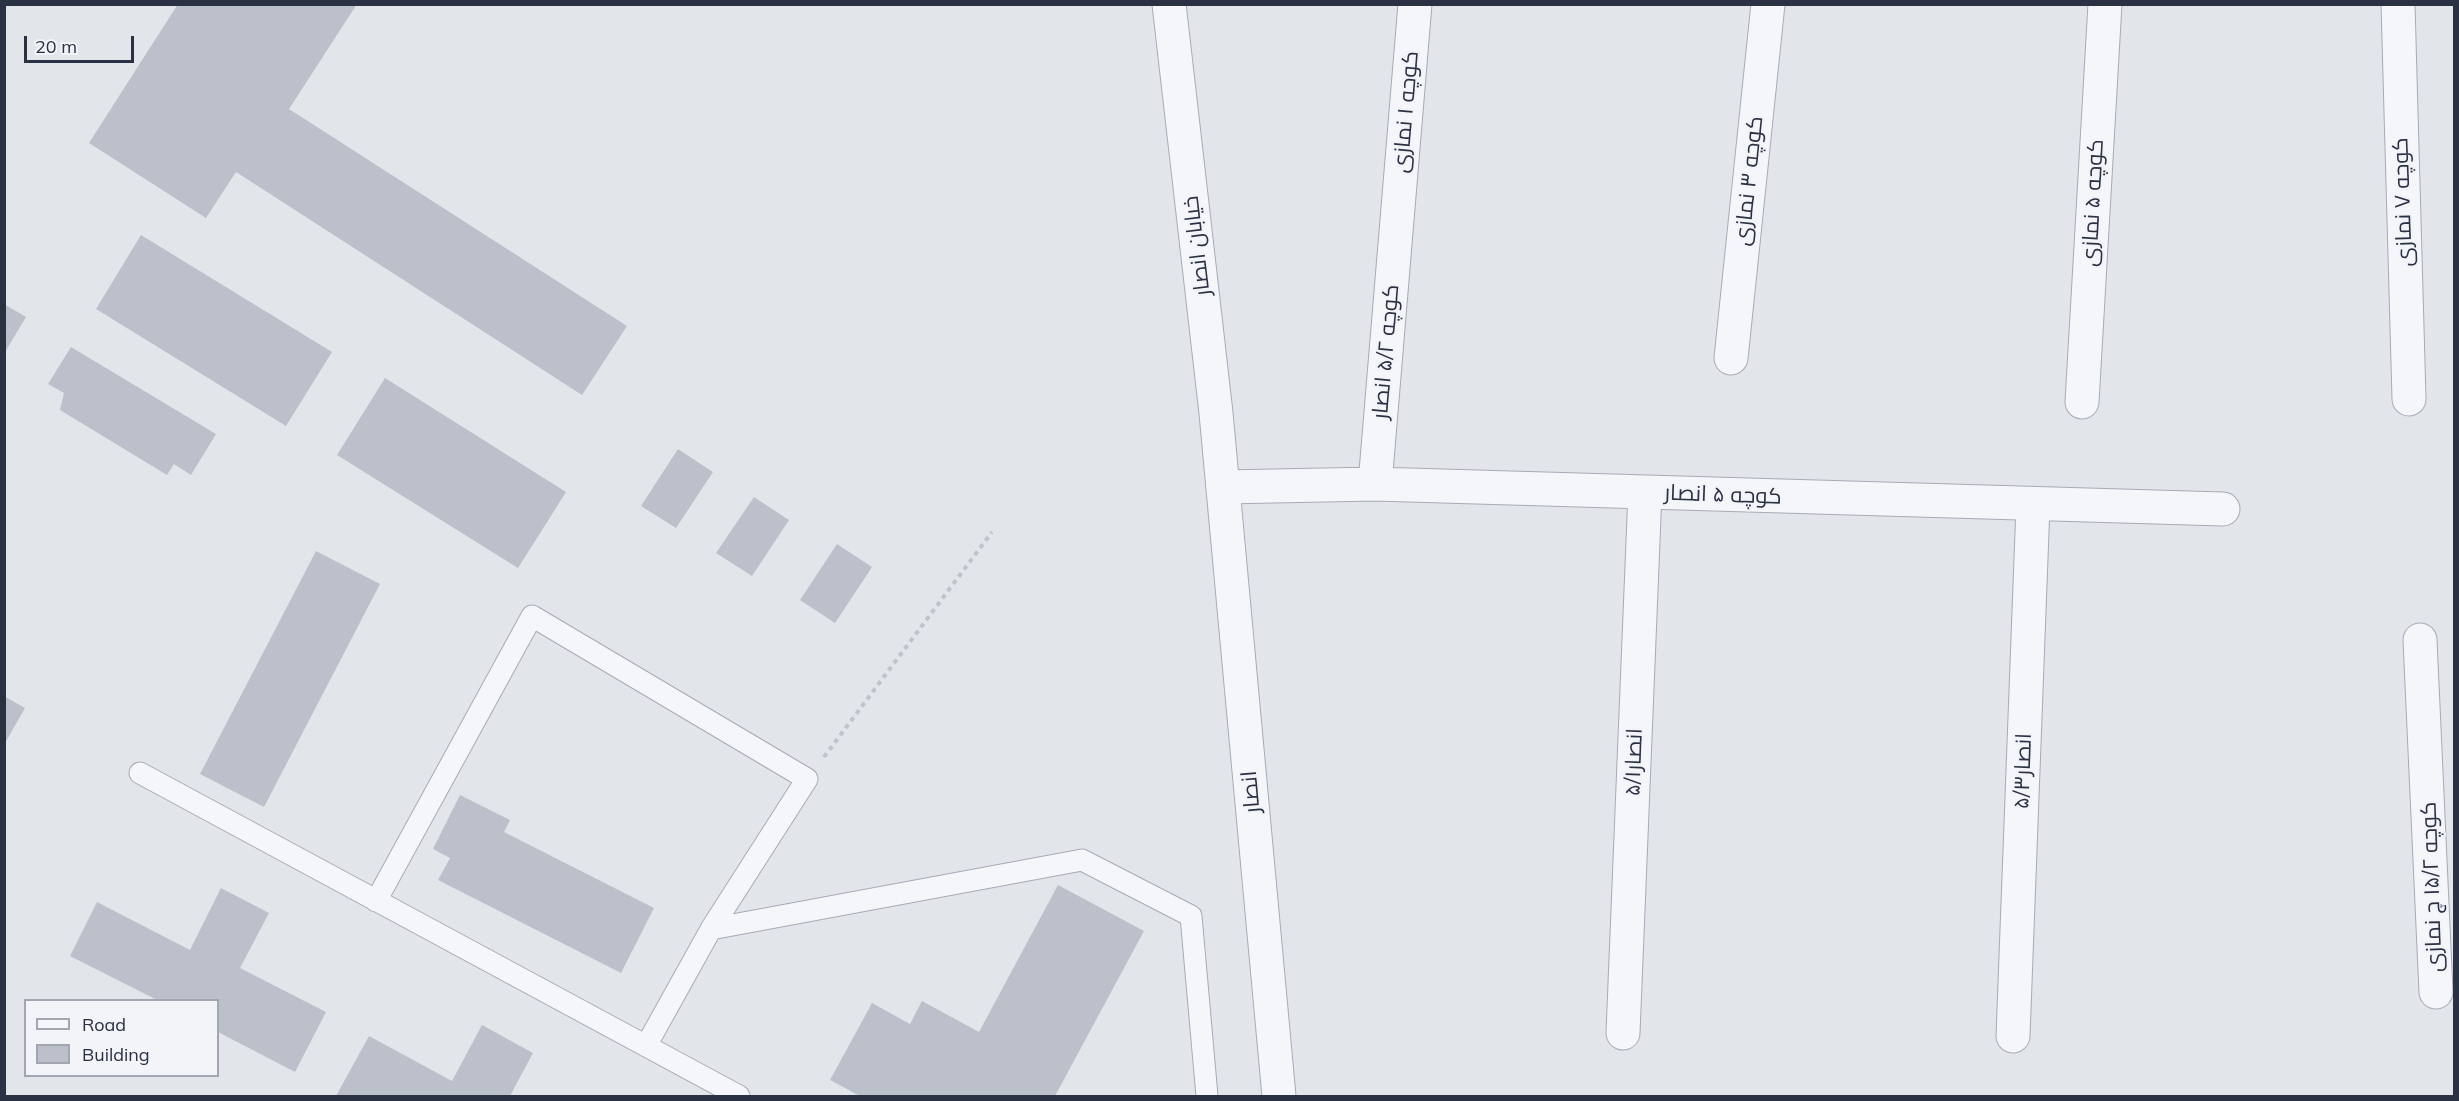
<!DOCTYPE html>
<html>
<head>
<meta charset="utf-8">
<style>
  body { margin:0 }
  #map { position:relative; width:2459px; height:1101px; overflow:hidden; background:#e2e5ea; font-family:Mulish,sans-serif }
  canvas { display:block }
  .frame { position:absolute; inset:0; border:6px solid #2a3143; pointer-events:none }
  .legend { position:absolute; left:24px; top:999px; width:195px; height:78px; box-sizing:border-box; background:#f2f4f8; border:2px solid #a2a6b0; margin:0; padding:8px 10px; list-style:none; font-size:18px; color:#2a3143 }
  .legend li { display:flex; align-items:center; gap:12px; height:30px }
  .legend b { width:30px; border:2px solid #a2a6b0 }
  .scale { position:absolute; left:24px; top:36px; width:110px; height:27px; box-sizing:border-box; border:3px solid #2a3143; border-top:0; padding-left:8px; font-size:18px; line-height:21px; white-space:nowrap; color:#2a3143; -webkit-text-stroke:4px #f2f4f8; paint-order:stroke }
</style>
</head>
<body>
<div id="map">
<canvas width="2459" height="1101"></canvas>
<div class="frame"></div>
<ul class="legend">
<li><b style="height:8px;background:#f5f6f9"></b>Road</li>
<li><b style="height:16px;background:#bcc0ca"></b>Building</li>
</ul>
<div class="scale">20 m</div>
</div>
<script>
const ctx = document.querySelector('canvas').getContext('2d');
ctx.lineJoin = 'round';
function paint(path, color) { ctx.fillStyle = color; ctx.fill(path, 'evenodd'); }
function strokePath(path, color, width, dash) { ctx.strokeStyle = color; ctx.lineWidth = width; ctx.lineCap = dash ? 'butt' : 'round'; ctx.setLineDash(dash || []); ctx.stroke(path); }
function label(font, color, halo, rows, align = 'center') {
  ctx.font = font + ' Mulish,Cairo,sans-serif'; ctx.lineWidth = 4.5; ctx.setLineDash([]); ctx.textBaseline = 'middle'; ctx.strokeStyle = halo; ctx.fillStyle = color; for (const [text, x, y, turn = 0] of rows) {
    ctx.save(); ctx.translate(x, y); ctx.rotate((+turn || 0) * Math.PI / 180); ctx.textAlign = isNaN(turn) ? turn : align; if (halo) ctx.strokeText(text, 0, 0); ctx.fillText(text, 0, 0); ctx.restore();
  }
}
paint(new Path2D(`
  M178,4H357L289,109L627,326L582,395L236,172L206,218L89,143Z
  M141,235L332,352L286,426L96,309Z
  M4,304L26,317L4,354Z
  M71,347L216,434L191,475L174,464L167,475L60,410L64,393L48,384Z
  M385,378L566,492L518,568L337,455Z
  M678,449L713,472L676,528L641,506Z
  M754,497L789,520L752,576L716,553Z
  M837,544L872,567L835,623L800,600Z
  M316,551L380,584L264,807L200,774Z
  M4,696L25,708L4,745Z
  M460,795L510,820L504,832L654,908L621,973L438,880L450,858L433,849Z
  M1058,885L1144,931L1055,1096H860L830,1080L872,1003L910,1024L922,1001L979,1032Z
  M221,888L269,913L240,968L326,1012L295,1072L218,1032V1000H157L70,956L97,902L190,950Z
  M482,1025L533,1053L510,1096H336L369,1036L452,1081Z`), '#bcc0ca');
const service = new Path2D(`
  M140,773L739,1096
  M376,901L532,616L807,779L711,929L646,1046
  M711,929L1082,860L1191,916L1207,1096`);
const minor = new Path2D(`
  M2398,4L2409,399
  M1731,358L1768,4
  M2082,402L2105,4
  M1375,484L1415,4
  M1223,487L1375,484L2223,509
  M2420,640L2436,992
  M1623,1033L1645,492
  M2013,1036L2033,505`);
const tertiary = new Path2D(`
  M1169,4L1216,413L1279,1096`);
strokePath(service, '#a7abb5', 23);
strokePath(minor, '#a7abb5', 35);
strokePath(tertiary, '#a7abb5', 35);
strokePath(new Path2D(`
  M824,757L992,532`), '#c0c3ca', 4, [4.5, 4.5]);
strokePath(service, '#f5f6f9', 21);
strokePath(minor, '#f5f6f9', 33);
strokePath(tertiary, '#f5f6f9', 33);
label('22px', '#2a3143', '#f2f4f8', [
  ["کوچه ۱ نمازی",1406,112,-85],
  ["کوچه ۳ نمازی",1749,181,-84],
  ["کوچه ۷ نمازی",2403,202,-92],
  ["کوچه ۵ نمازی",2093,203,-87],
  ["خیابان انصار",1197,246,-97],
  ["کوچه ۵/۲ انصار",1386,352,-85],
  ["کوچه ۵ انصار",1723,495,2],
  ["انصار۵/۱",1634,762,-88],
  ["انصار۵/۳",2023,771,-88],
  ["انصار",1251,792,-95],
  ["کوچه ۱۵/۲ چ نمازی",2432,887,-92]
]);
</script>
</body>
</html>
